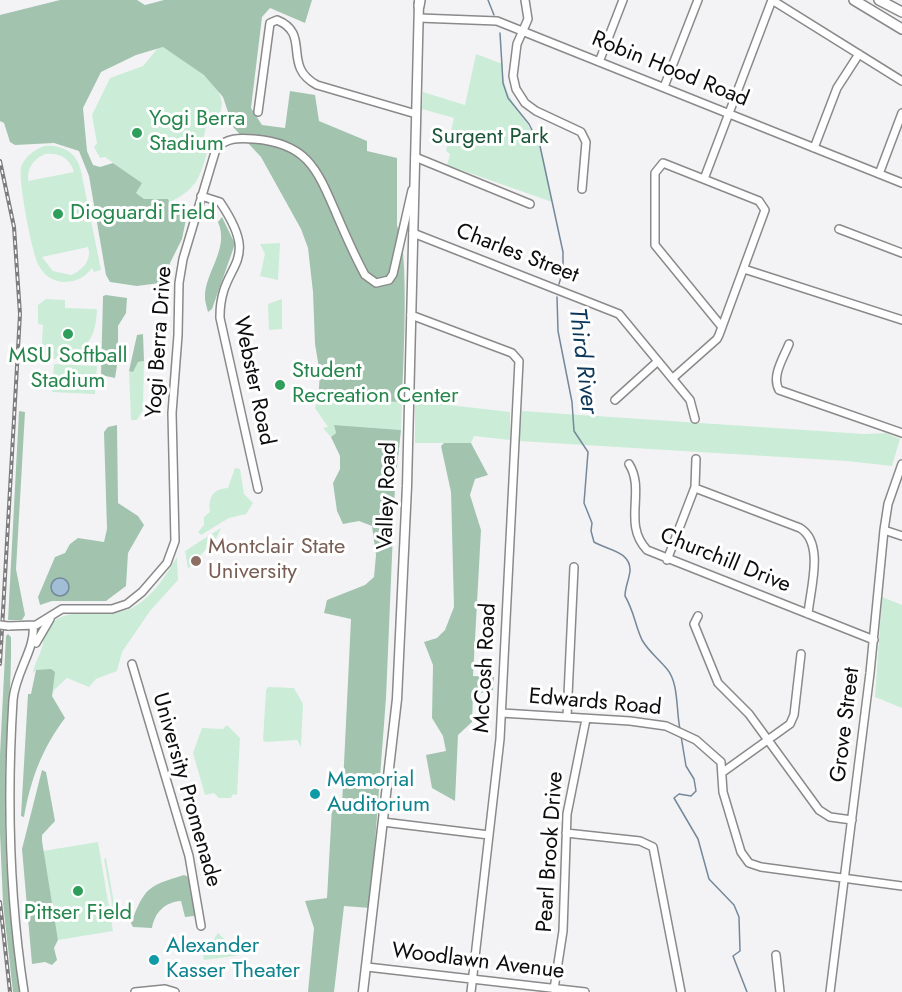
<!DOCTYPE html>
<html>
<head>
<meta charset="utf-8">
<style>
  body { margin:0 }
  canvas { display:block; background:#f3f3f5 }
</style>
</head>
<body>
<canvas width="902" height="992"></canvas>
<script>
const ctx = document.querySelector('canvas').getContext('2d');
ctx.lineJoin = 'round';
function paint(path, color) { ctx.fillStyle = color; ctx.fill(path, 'evenodd'); }
function strokePath(path, color, width, dash) { ctx.strokeStyle = color; ctx.lineWidth = width; ctx.lineCap = dash ? 'butt' : 'round'; ctx.setLineDash(dash || []); ctx.stroke(path); }
function label(font, color, halo, rows, align = 'center') {
  ctx.font = font + ' Jost,sans-serif'; ctx.lineWidth = 6; ctx.setLineDash([]); ctx.textBaseline = 'middle'; ctx.strokeStyle = halo; ctx.fillStyle = color; for (const [text, x, y, turn = 0] of rows) {
    ctx.save(); ctx.translate(x, y); ctx.rotate((+turn || 0) * Math.PI / 180); ctx.textAlign = isNaN(turn) ? turn : align; if (halo) ctx.strokeText(text, 0, 0); ctx.fillText(text, 0, 0); ctx.restore();
  }
}
paint(new Path2D(`
  M163,47C182,60 219,77 222,103C222,110 218,119 216,126L206,127L202,145L210,140C202,172 199,190 169,202L168,199H144L135,192L142,183L105,157L100,158L94,147L97,143L92,115L110,78L143,66L157,49Z
  M476,54L503,64C500,97 525,114 538,143C546,160 548,183 552,202L447,165L450,154L446,151L454,118L422,109L423,92L465,105Z
  M44,146C63,144 77,153 81,171L101,270L94,272L92,268C79,286 51,288 39,266C32,254 18,180 21,167C25,156 34,150 44,146ZM45,154C59,152 70,158 74,172L28,181L29,185C26,171 31,160 45,154ZM88,247C92,260 83,270 71,275L53,271L42,257Z
  M280,243L278,280L260,276L265,254L260,244Z
  M46,299L65,300V308L97,309C96,347 77,361 41,359L43,325L38,324V305Z
  M282,299V329L269,330L268,304Z
  M144,361L143,410L137,420H131L129,371H133L138,362Z
  M54,364L97,366L95,394L52,392Z
  M318,399L402,402L401,430L334,425L336,433L331,437L323,428L328,427L315,408Z
  M415,401L510,412V440L474,436L471,443H415Z
  M522,411L864,434L886,433L900,439L892,466L847,461L519,441Z
  M235,468L240,469L244,494L253,503L246,514L229,518L201,535L198,532L204,525V517L210,512C208,497 213,489 228,488Z
  M221,528L217,537L188,569L185,551Z
  M177,557L178,580L150,611L122,652L117,671L96,679L89,687L67,678L54,690L52,696L36,670L33,673C34,663 40,656 42,647C44,642 42,637 44,634C59,600 104,621 132,608C152,598 166,575 177,557Z
  M882,597L902,605V708L875,697Z
  M268,687L294,688L303,704L301,747L297,740L265,742L263,740L266,690Z
  M227,725L240,738L237,795L233,794L231,798H219L214,793L205,795L193,753L202,728L223,729Z
  M98,842L113,931L58,940L43,851Z
  M106,858L116,914L114,915L104,859Z
  M218,933L241,955L204,960L203,955Z`), '#cbedd8');
paint(new Path2D(`
  M60,0H137L145,5L164,0H312L305,23L270,8L262,17L251,108L262,125L285,128L290,91L315,95L319,121L367,141V151L397,158V226C410,247 403,369 402,402L318,399L320,374L315,344L313,292L308,248L301,229L261,157L233,127L223,97L204,75L163,47L136,55L101,72L83,108L87,151L93,165L100,167L113,163L142,183L136,193L144,199H168L171,206L187,214L182,239L170,263L167,282L137,286L110,282L106,275L89,176L79,151L54,143L15,145L10,142L4,123L0,121V15Z
  M222,217L235,244L212,309L208,312C207,308 205,302 205,298C204,273 230,249 218,222Z
  M106,295L127,298L126,313L118,326V359L115,378L101,375L103,296Z
  M143,334L144,361L138,362L133,372L129,371L137,335Z
  M19,411L25,412L16,569L25,615L22,620H8Z
  M117,425L118,503L138,516L144,525L128,553L126,586L106,601H52L40,605L38,597L55,557L65,553L70,544L78,538L104,542L107,529L104,432L108,427Z
  M334,425L401,430L395,486L386,698L370,908L344,906L334,992H308L314,928L305,901L327,898L332,807L342,805L351,619L324,613L327,600L365,585L374,577L376,555L372,526L359,521L343,524L337,511L333,483L340,469V456L331,437L336,433Z
  M444,443H471L488,475L475,479L470,495L481,530L473,676L494,677L493,690L473,695L472,722L458,735L455,801L432,788L426,755L446,751L443,736L432,718L433,665L424,642L437,638L445,630L454,607L451,492L441,446Z
  M8,634L11,637C12,685 6,734 5,783C4,853 10,923 20,992H13L3,903L0,833V754L6,636Z
  M51,669L55,672L52,696L65,718C42,749 31,778 24,817L21,816L28,694H31L36,670Z
  M42,770L46,772L55,821L42,835V841L58,940L54,948L57,960L52,965L45,962L32,964L22,849Z
  M184,875L189,877L195,908L194,916L185,917L181,901C165,902 155,912 152,928L133,927L131,923C145,887 148,886 184,875Z`), '#a2c4af');
const water = new Path2D(`
  M51 587a9 9 0 1 1 18 0a9 9 0 1 1-18 0Z`);
paint(water, '#a2bdd6');
strokePath(water, '#75889a', 1.5);
strokePath(new Path2D(`
  M488,0L494,15
  M500,33L503,83L508,98L529,124L540,146L563,252V270L559,284
  M557,297L558,331L572,402L574,431L588,452L584,503L592,523L591,531L594,542C607,550 631,551 630,571C629,580 625,587 625,596C634,611 635,625 642,640C649,652 658,658 667,669C679,683 676,711 680,729
  M681,736L686,766L694,779L696,791L691,796L679,794L674,798L698,839L709,879L734,905L739,917L740,951L733,956L747,992`), '#75889a', 1.5);
const minor = new Path2D(`
  M525,0L528,19L517,44L513,76L516,89L525,103L536,111L581,132L586,142L582,189
  M772,0L902,81
  M419,18L497,21L902,183
  M599,62L623,0
  M664,87L698,0
  M258,112L270,23L277,20C312,34 281,66 317,85L416,114
  M814,148L837,88L859,54
  M415,157L530,204
  M879,174L902,113
  M704,179L772,0
  M201,196L220,202C264,267 219,261 220,318L258,489
  M839,229L902,253
  M413,233L619,314L690,400L695,419
  M744,269L902,320
  M411,315L512,353L519,361L500,739L471,992
  M789,344C784,357 771,376 779,390L902,433
  M673,378L717,339L719,335L765,210L759,201L663,163L655,173V245L722,327
  M615,400L658,361
  M629,464C646,491 622,524 647,550L874,640
  M695,488L800,528C825,543 810,590 808,614
  M884,530L902,536
  M667,560L695,487L696,459
  M698,616L694,624L718,683L749,714L819,810L830,817L852,820
  M8,626L36,625L62,609H112L127,604L142,592L167,563L175,541L172,413L178,335L179,283L183,259L216,149C227,137 240,138 254,139C307,143 317,169 336,213C345,234 354,255 365,275L376,283L389,280L393,274L412,190
  M36,643L50,619
  M132,664L189,856L201,926
  M502,713L630,721L666,726L696,740L721,762L723,792L741,852L749,863L761,867L902,886
  M567,717L574,567
  M723,772L790,724L794,715L801,654
  M383,822L489,835
  M566,833L640,841L653,847L681,992
  M776,955L780,992
  M367,967L585,992
  M554,989L563,931L567,814L586,719
  M24,992C9,895 7,797 13,700C15,673 36,648 33,626
  M135,992L165,989L175,992
  M830,992L870,673L884,530L888,504L902,464`);
const major = new Path2D(`
  M363,992L397,699L407,486L419,2`);
const highway = new Path2D(`
  M854,0L902,29
  M879,0L902,12
  M419,6L420,0`);
strokePath(minor, '#8a8a8b', 10);
strokePath(major, '#8a8a8b', 11);
strokePath(highway, '#8a8a8b', 12);
strokePath(minor, '#fff', 7);
strokePath(major, '#fff', 8);
strokePath(highway, '#fff', 9);
const rail = new Path2D(`
  M0,161L14,227L20,314L0,664
  M0,902L10,992`);
strokePath(rail, '#7d7d7e', 4);
strokePath(rail, '#fff', 1.5, [4.5]);
const minorBridge = new Path2D(`
  M0,625L8,626`);
strokePath(minorBridge, '#8a8a8b', 10, []);
strokePath(minorBridge, '#fff', 7);
for (const [x, y, r, color] of [
  [137,133,6,"#2e9e5b"],
  [58,214,6,"#2e9e5b"],
  [68,334,6,"#2e9e5b"],
  [280,385,6,"#2e9e5b"],
  [196,561,6,"#8d6e63"],
  [315,794,6,"#0f9aa8"],
  [78,891,6,"#2e9e5b"],
  [154,960,6,"#0f9aa8"]
]) { const dot = new Path2D(); dot.arc(x, y, r, 0, 2 * Math.PI); ctx.fillStyle = color; ctx.fill(dot); strokePath(dot, '#fff', 2); }
label('22px', '#0d0d0d', '#fff', [
  ["Robin Hood Road",670,70,22],
  ["Charles Street",517,254,21],
  ["Yogi Berra Drive",160,342,-86],
  ["Webster Road",253,381,78],
  ["Valley Road",388,496,-88],
  ["Churchill Drive",725,561,22],
  ["McCosh Road",486,668,-87],
  ["Edwards Road",595,703,5],
  ["Grove Street",846,725,-83],
  ["University Promenade",186,790,74],
  ["Pearl Brook Drive",551,852,-86],
  ["Woodlawn Avenue",478,962,7]
]);
label('22px', '#27864d', '#fff', [
  ["Yogi Berra",149,120],
  ["Stadium",149,145],
  ["Dioguardi Field",70,214],
  ["MSU Softball",68,357,"center"],
  ["Stadium",68,382,"center"],
  ["Student",292,372],
  ["Recreation Center",292,397],
  ["Pittser Field",78,914,"center"]
], 'left');
label('22px', '#1d5538', '#fff', [
  ["Surgent Park",490,138]
]);
label('22px', '#785e54', '#fff', [
  ["Montclair State",208,548],
  ["University",208,573]
], 'left');
label('22px', '#0d838f', '#fff', [
  ["Memorial",327,781],
  ["Auditorium",327,806],
  ["Alexander",166,947],
  ["Kasser Theater",166,972]
], 'left');
label('italic 24px', '#0b3658', '#fff', [
  ["Third River",582,361,83]
]);
</script>
</body>
</html>
